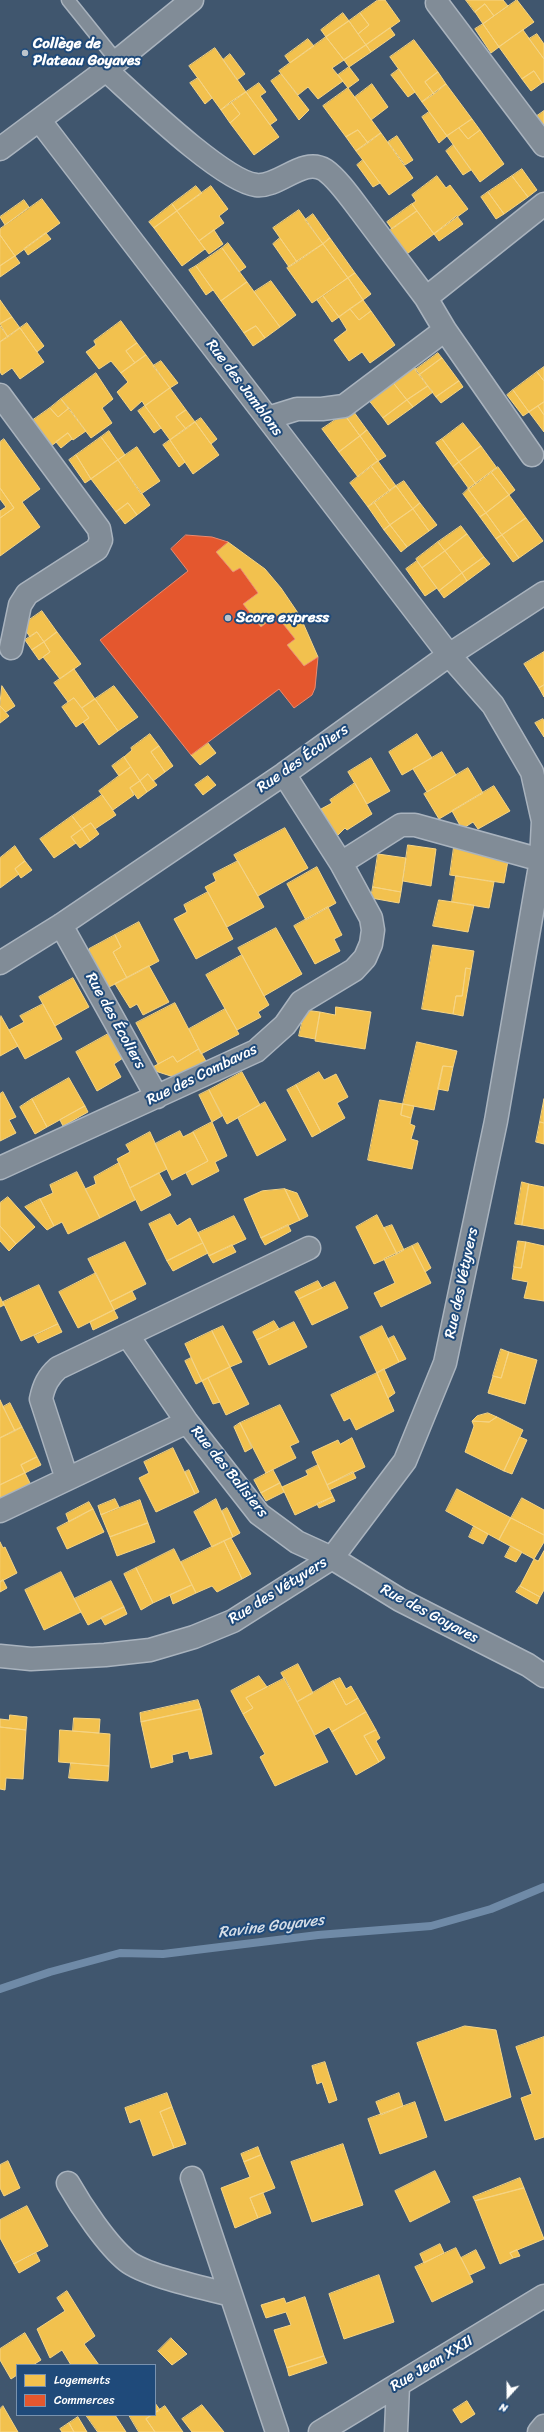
<!DOCTYPE html>
<html>
<head>
<meta charset="utf-8">
<style>
  body { margin:0 }
  #map { position:relative; width:544px; height:2432px; overflow:hidden; background:#40566e; font-family:Sriracha,sans-serif }
  canvas { display:block }
  .legend { position:absolute; left:16px; top:2364px; width:140px; height:52px; box-sizing:border-box; background:#1f4a7a; border:1px solid #7992af; margin:0; padding:5px 7px; list-style:none; font-size:12px; color:#fff }
  .legend li { display:flex; align-items:center; gap:8px; height:20px }
  .legend b { width:20px; border:1px solid #7992af }
  .north { position:absolute; left:488px; top:2376px; width:40px; height:40px; -webkit-text-stroke:3px #1f4a7a; paint-order:stroke; rotate:201deg; font-size:11px; font-weight:700; line-height:16px; text-align:center; color:#fff }
  .north::after { content:''; display:block; margin:auto; width:14px; height:18px; background:#fff; clip-path:polygon(50% 0,100% 100%,50% 72%,0 100%) }
</style>
</head>
<body>
<div id="map">
<canvas width="544" height="2432"></canvas>
<ul class="legend">
<li><b style="height:11px;background:#f2c14e"></b>Logements</li>
<li><b style="height:11px;background:#e4572e"></b>Commerces</li>
</ul>
<div class="north">N</div>
</div>
<script>
const ctx = document.querySelector('canvas').getContext('2d');
ctx.lineJoin = 'round';
function paint(path, color) { ctx.fillStyle = color; ctx.fill(path, 'evenodd'); }
function strokePath(path, color, width, dash) { ctx.strokeStyle = color; ctx.lineWidth = width; ctx.lineCap = dash ? 'butt' : 'round'; ctx.setLineDash(dash || []); ctx.stroke(path); }
function label(font, color, halo, rows, align = 'center') {
  ctx.font = font + ' Sriracha,sans-serif'; ctx.lineWidth = 4; ctx.setLineDash([]); ctx.textBaseline = 'middle'; ctx.strokeStyle = halo; ctx.fillStyle = color; for (const [text, x, y, turn = 0] of rows) {
    ctx.save(); ctx.translate(x, y); ctx.rotate((+turn || 0) * Math.PI / 180); ctx.textAlign = isNaN(turn) ? turn : align; if (halo) ctx.strokeText(text, 0, 0); ctx.fillText(text, 0, 0); ctx.restore();
  }
}
const homes = new Path2D(`
  M378,0H385L400,21L366,45L358,34L369,25L360,13Z
  M466,0H503L508,6L494,16L485,4L475,12Z
  M517,0L534,22L499,47L483,24Z
  M485,4L494,16L483,24L475,12Z
  M343,13L349,21L326,37L321,30Z
  M360,13L369,25L358,34L349,21Z
  M349,21L366,45L344,60L326,37Z
  M483,24L499,47L491,53L475,29Z
  M390,28L395,35L371,52L366,45Z
  M523,30L544,59V82L542,83L534,71L522,79L499,47Z
  M537,34L544,44V59L529,39Z
  M326,37L344,60L332,68L343,81L318,99L308,87L298,95L279,71Z
  M308,39L314,46L290,63L285,56Z
  M414,40L438,72L425,82L434,94L422,102L390,57Z
  M366,45L371,52L349,67L344,60Z
  M215,48L246,92L221,110L189,66Z
  M230,54L245,74L237,80L223,60Z
  M349,67L359,80L348,88L338,75Z
  M399,69L415,92L408,97L391,75Z
  M534,71L542,83L531,91L522,79Z
  M438,72L446,84L434,94L425,82Z
  M281,74L309,110L299,120L271,81Z
  M198,78L212,98L205,104L190,83Z
  M259,83L266,92L260,96L277,120L270,125L246,92Z
  M372,84L388,107L371,120L355,97Z
  M446,84L472,119L447,136L422,102Z
  M348,88L381,133L368,143L358,130L346,137L323,106Z
  M246,92L279,137L254,155L230,123L240,114L231,102Z
  M231,102L240,114L230,123L221,110Z
  M544,111V124L540,127L534,118Z
  M429,112L447,136L439,143L422,117Z
  M472,119L480,130L468,139L459,128Z
  M459,128L468,139L480,130L504,164L480,182L447,136Z
  M358,130L368,143L356,151L346,137Z
  M381,133L413,178L389,195L356,151Z
  M397,136L413,160L405,165L388,142Z
  M453,145L471,170L463,175L446,151Z
  M363,160L380,183L373,187L357,165Z
  M522,169L537,190L528,197L512,176Z
  M437,176L446,188L450,185L468,209L434,234L412,204L416,201L412,195Z
  M512,176L528,197L504,214L488,192Z
  M196,186L202,193L177,211L172,204Z
  M211,186L228,209L219,216L224,223L199,241L177,211Z
  M488,192L504,214L496,219L481,197Z
  M42,199L60,223L15,256L0,235V229Z
  M24,200L29,207L5,225L0,217Z
  M172,204L177,211L154,228L149,222Z
  M412,204L417,211L392,229L387,222Z
  M299,210L323,244L297,262L273,228Z
  M177,211L205,249L182,266L154,228Z
  M417,211L434,234L400,259L383,235Z
  M313,214L330,238L323,244L305,220Z
  M457,216L463,224L439,241L434,234Z
  M214,230L223,244L209,254L199,241Z
  M46,233L51,239L28,255L24,249Z
  M0,235L15,256L0,266Z
  M280,238L297,262L289,267L273,244Z
  M330,238L355,273L348,278L323,244Z
  M228,243L246,267L239,272L222,248Z
  M323,244L348,278L312,303L287,268Z
  M222,248L247,282L221,301L196,266Z
  M15,256L20,263L0,277V266Z
  M196,266L213,290L206,295L189,270Z
  M355,273L371,294L363,300L348,278Z
  M348,278L363,300L339,317L323,296Z
  M271,281L296,315L280,327L254,292Z
  M247,282L280,327L265,338L256,326L244,333L221,301Z
  M323,296L339,317L332,322L317,300Z
  M0,300L12,317L0,324Z
  M363,300L371,311L359,320L350,309Z
  M350,309L359,320L371,311L395,345L370,363L362,352L349,361L334,340L347,330L339,317Z
  M12,317L20,328L8,337L0,324Z
  M121,321L137,343L126,351L135,363L121,373L111,361L99,369L86,352L96,345L94,341Z
  M27,323L44,346L37,352L20,328Z
  M0,326L8,337L0,342Z
  M256,326L265,338L253,346L244,333Z
  M20,328L44,362L20,379L12,368L2,375L0,372V342Z
  M137,343L146,355L135,363L126,351Z
  M438,353L442,358L419,375L415,370Z
  M146,355L170,388L145,406L142,401L131,411L117,392L128,382L121,373Z
  M442,358L459,381L436,397L419,375Z
  M161,361L178,383L170,388L153,366Z
  M412,364L428,386L407,400L391,380Z
  M544,367V381L537,372Z
  M537,372L544,381V402L529,412L513,390Z
  M96,373L113,399L102,408L112,423L91,438L61,399Z
  M391,380L407,400L383,418L367,398Z
  M459,381L463,387L441,403L436,397Z
  M428,386L433,392L413,407L407,400Z
  M170,388L186,410L176,417L186,429L170,440L145,406Z
  M513,390L529,412L523,416L507,395Z
  M61,399L69,408L58,417L50,408Z
  M407,400L413,407L388,425L383,418Z
  M544,402V415L538,406Z
  M145,406L161,428L154,433L138,411Z
  M538,406L544,415V432L529,412Z
  M50,408L58,417L69,408L86,431L73,440L68,433L46,450L26,425Z
  M351,408L367,430L360,436L344,414Z
  M186,410L195,422L186,429L176,417Z
  M344,414L360,436L339,452L322,429Z
  M201,418L217,439L211,444L195,422Z
  M195,422L219,455L193,474L170,440Z
  M463,423L481,446L459,462L442,439Z
  M367,430L386,456L378,461L360,436Z
  M109,431L125,455L118,460L101,437Z
  M68,433L72,439L61,448L56,442Z
  M360,436L378,461L358,477L339,452Z
  M101,437L118,460L91,479L76,455Z
  M4,439L40,489L22,502L40,527L0,556V518L14,508L0,488V442Z
  M442,439L459,462L453,467L436,443Z
  M170,440L185,462L179,467L163,445Z
  M481,446L497,468L476,484L459,462Z
  M137,447L160,481L141,494L118,460Z
  M76,455L91,479L85,483L69,460Z
  M118,460L150,505L137,515L128,503L116,512L91,479Z
  M378,461L396,486L390,491L371,466Z
  M459,462L476,484L469,489L453,467Z
  M371,466L390,491L368,507L350,483Z
  M498,467L515,490L509,495L491,472Z
  M491,472L509,495L486,513L468,489Z
  M404,481L420,503L413,509L396,486Z
  M396,486L413,509L390,525L374,502Z
  M0,488L14,508L0,518V511L6,507L0,499Z
  M468,489L486,513L480,517L463,494Z
  M509,495L526,518L502,535L486,513Z
  M374,502L390,525L384,530L368,507Z
  M128,503L137,515L125,524L116,512Z
  M420,503L437,525L429,531L413,509Z
  M413,509L429,531L407,547L390,525Z
  M486,513L502,535L496,539L480,517Z
  M526,518L543,541L519,558L502,535Z
  M390,525L407,547L401,552L384,530Z
  M461,526L467,534L445,551L438,542Z
  M467,534L484,557L462,573L445,551Z
  M502,535L519,558L513,562L496,539Z
  M228,542L265,569L281,588L300,616L318,657L304,666L287,645L295,639L276,615L261,627L243,604L258,593L240,568L233,572L216,552Z
  M438,542L445,551L422,568L416,559Z
  M445,551L462,573L439,591L422,568Z
  M484,557L490,564L467,581L462,573Z
  M417,561L437,588L425,596L406,569Z
  M462,573L467,581L444,598L439,591Z
  M42,611L57,632L44,642L37,632L30,637L22,625Z
  M37,632L44,642L32,650L25,640Z
  M57,632L81,664L60,679L43,657L50,652L44,642Z
  M44,642L50,652L39,660L32,650Z
  M544,652V685L539,688L524,664Z
  M74,669L95,699L82,708L74,698L68,702L54,683Z
  M544,685V697L539,688Z
  M2,686L15,706L6,712L0,706Z
  M114,686L138,717L118,731L95,699Z
  M74,698L89,718L76,727L62,707Z
  M95,699L118,731L99,745L83,722L89,718L82,708Z
  M0,706L9,716L0,723Z
  M543,719L544,721V737L535,723Z
  M150,734L159,746L151,752L165,772L153,781L148,774L140,781L124,757L132,750L131,748Z
  M417,734L432,758L402,775L389,752Z
  M208,743L216,753L200,765L191,755Z
  M159,746L173,766L165,772L151,752Z
  M442,752L456,775L427,792L413,769Z
  M124,757L131,767L119,776L112,766Z
  M371,758L390,791L367,804L348,772Z
  M131,767L140,781L130,788L134,795L113,810L99,791Z
  M468,768L483,793L439,819L424,794Z
  M148,774L157,785L147,792L140,781Z
  M208,776L216,785L203,795L195,785Z
  M140,781L147,792L138,799L130,788Z
  M355,783L372,814L347,830L345,828L337,836L321,809L332,803L330,800Z
  M494,786L510,811L478,829L473,822L462,829L452,811Z
  M102,795L116,815L95,829L91,823L82,829L72,816Z
  M72,816L82,829L71,837L76,843L54,858L40,839Z
  M91,823L99,834L90,841L82,829Z
  M285,828L308,868L258,896L234,855Z
  M82,829L90,841L80,848L71,837Z
  M408,845L436,849L431,886L403,881Z
  M15,846L25,861L15,869L19,874L0,888V858Z
  M454,847L509,855L504,883L450,875Z
  M378,854L406,858L401,892L373,887Z
  M25,861L32,870L21,878L15,869Z
  M238,861L264,907L227,927L205,887L216,881L213,874Z
  M317,867L336,903L306,920L287,884Z
  M456,876L494,882L489,908L452,902Z
  M373,887L401,892L399,903L371,898Z
  M208,892L233,939L196,959L174,919L187,912L184,905Z
  M439,900L474,905L468,932L433,926Z
  M328,907L342,935L334,939L340,951L315,964L294,926Z
  M139,922L159,961L127,978L113,952L121,947L115,935Z
  M276,928L302,974L264,996L238,948Z
  M115,935L121,947L113,952L127,978L107,988L89,953V949Z
  M433,945L474,951L471,969L466,968L462,996H456L453,1014L422,1009Z
  M242,955L269,1005L258,1012L261,1017L237,1030L206,975Z
  M149,966L169,1002L143,1015L137,1004L130,1008L115,984Z
  M466,968L471,969L463,1016L453,1014L456,996H462Z
  M73,978L89,1007L55,1026L39,997Z
  M175,1003L199,1049L177,1062L173,1056L158,1064L136,1023Z
  M43,1004L62,1039L25,1059L9,1030L24,1022L20,1016Z
  M336,1007L371,1012L365,1049L315,1041L320,1012L335,1015Z
  M225,1009L239,1034L201,1054L189,1029Z
  M305,1010L320,1012L315,1039L299,1036Z
  M1,1016L18,1046L0,1056V1017Z
  M110,1033L123,1058L114,1064L121,1077L97,1091L76,1052Z
  M417,1042L457,1051L453,1067L443,1066L434,1110L403,1104Z
  M199,1049L207,1063L177,1078L149,1069L173,1056L177,1062Z
  M443,1066L453,1067L448,1091L438,1089Z
  M242,1072L260,1105L227,1124L209,1090Z
  M319,1072L324,1080L336,1074L348,1097L337,1103L345,1118L321,1132L296,1085Z
  M69,1078L85,1106L47,1127L32,1099Z
  M296,1085L321,1132L312,1137L287,1090Z
  M209,1090L222,1116L212,1122L199,1095Z
  M3,1092L16,1117L9,1120L16,1133L0,1141V1094Z
  M32,1099L47,1127L35,1134L20,1107Z
  M544,1099V1123L540,1122Z
  M380,1100L403,1104L401,1115L411,1118L410,1124L415,1126L411,1139L418,1141L412,1169L368,1160Z
  M265,1102L286,1140L257,1156L238,1118Z
  M403,1104L414,1106L411,1118L401,1115Z
  M85,1106L88,1112L63,1126L60,1120Z
  M212,1122L227,1156L215,1162L219,1171L192,1185L186,1173L208,1161L193,1132Z
  M540,1122L544,1123V1144L536,1142Z
  M180,1131L183,1137L193,1132L208,1161L172,1180L155,1144Z
  M150,1132L167,1169L130,1188L117,1159L130,1152L126,1145Z
  M119,1163L135,1200L100,1218L85,1189L96,1184L94,1177Z
  M77,1172L100,1218L68,1234L62,1222L54,1226L40,1199L53,1193L50,1185Z
  M159,1173L171,1195L141,1211L130,1188Z
  M522,1182L529,1184L522,1225L515,1224Z
  M529,1184L544,1187V1229L522,1225Z
  M285,1189L297,1193L308,1216L300,1220Z
  M285,1189L300,1220L261,1238L244,1199L262,1191Z
  M8,1197L35,1227L16,1244L0,1226V1203Z
  M40,1199L54,1226L47,1230L25,1207Z
  M170,1214L177,1226L190,1218L203,1243L167,1261L149,1224Z
  M377,1215L397,1254L374,1264L356,1227Z
  M234,1216L246,1239L209,1256L198,1233Z
  M288,1225L291,1231L265,1245L261,1238Z
  M392,1225L404,1250L397,1254L384,1228Z
  M0,1226L16,1244L9,1251L0,1241Z
  M518,1241L526,1242L521,1268L514,1267Z
  M125,1242L146,1284L110,1302L88,1259Z
  M526,1242L544,1246V1301L524,1298L528,1282L512,1279L514,1267L521,1268Z
  M203,1243L208,1253L173,1271L167,1261Z
  M418,1243L431,1268L425,1272L412,1246Z
  M232,1245L236,1252L213,1263L209,1256Z
  M412,1246L431,1283L381,1307L374,1293L395,1283L384,1259Z
  M96,1273L114,1310L78,1328L59,1292Z
  M318,1281L322,1288L299,1299L295,1292Z
  M335,1282L348,1308L312,1325L299,1299Z
  M39,1285L58,1324L21,1341L3,1302Z
  M132,1291L136,1299L114,1310L110,1302Z
  M0,1297L4,1305L0,1307Z
  M114,1310L118,1318L93,1330L90,1322Z
  M274,1321L279,1329L257,1340L253,1332Z
  M294,1322L307,1347L269,1365L257,1340Z
  M58,1324L62,1332L38,1343L34,1336Z
  M223,1326L242,1362L230,1367L212,1331Z
  M382,1326L399,1362L377,1373L360,1337Z
  M212,1331L230,1367L202,1381L185,1344Z
  M394,1336L406,1359L399,1362L388,1339Z
  M501,1349L509,1352L501,1378L493,1376Z
  M509,1352L537,1360L525,1404L488,1393L493,1376L501,1378Z
  M191,1358L202,1381L196,1384L185,1361Z
  M230,1367L249,1404L226,1415L208,1378Z
  M384,1369L395,1393L388,1398L377,1373Z
  M377,1373L394,1411L356,1430L350,1418L344,1421L331,1395Z
  M208,1378L220,1402L213,1404L202,1381Z
  M0,1400L15,1431L0,1438Z
  M10,1403L22,1427L15,1431L3,1407Z
  M280,1405L299,1442L290,1446L296,1458L266,1473L240,1423Z
  M488,1413L497,1417L489,1422L472,1421L477,1416Z
  M497,1417L523,1430L504,1471L465,1452L474,1426L472,1421L489,1422Z
  M240,1423L252,1448L245,1452L234,1427Z
  M22,1427L37,1457L21,1465L25,1473L0,1485V1438Z
  M520,1437L527,1440L512,1474L504,1471Z
  M352,1438L365,1467L327,1485L312,1452L338,1440L340,1444Z
  M173,1448L195,1494L156,1512L139,1478L149,1473L144,1462Z
  M37,1457L41,1465L25,1473L21,1465Z
  M318,1465L333,1497L295,1515L282,1487L308,1475L306,1471Z
  M189,1470L199,1492L195,1494L185,1472Z
  M273,1470L280,1483L261,1493L254,1480Z
  M353,1472L356,1478L329,1490L327,1485Z
  M25,1473L31,1485L0,1500V1485Z
  M280,1483L284,1492L266,1501L261,1493Z
  M457,1489L511,1518L499,1540L446,1511Z
  M333,1497L335,1501L319,1508L317,1504Z
  M522,1498L544,1510V1535L511,1518Z
  M115,1499L119,1507L101,1515L98,1506Z
  M216,1499L233,1537L212,1547L194,1512Z
  M140,1500L148,1523L110,1537L101,1515Z
  M89,1502L93,1509L69,1522L66,1514Z
  M227,1508L240,1533L233,1537L222,1511Z
  M93,1509L104,1532L67,1549L57,1528Z
  M511,1518L544,1535V1542L534,1559L499,1540Z
  M148,1523L155,1542L117,1556L110,1537Z
  M474,1526L488,1534L483,1544L469,1537Z
  M231,1538L251,1574L242,1579L224,1541Z
  M224,1541L242,1579L217,1592L212,1586L196,1593L181,1562Z
  M0,1542L3,1548L5,1547L17,1573L0,1582Z
  M511,1546L522,1552L516,1562L505,1557Z
  M174,1549L192,1585L153,1603L136,1568Z
  M544,1551V1590L540,1597L520,1586L534,1559L538,1561Z
  M136,1568L153,1603L141,1610L124,1574Z
  M61,1572L81,1612L44,1630L25,1590Z
  M3,1580L7,1588L0,1592V1582Z
  M111,1581L124,1607L88,1625L74,1599Z
  M192,1585L196,1593L173,1604L170,1595Z
  M520,1586L540,1597L537,1604L516,1592Z
  M124,1607L127,1614L105,1625L101,1618Z
  M298,1664L313,1693L297,1702L281,1673Z
  M259,1676L267,1687L246,1698L253,1708L243,1714L231,1691Z
  M285,1678L328,1762L275,1786L260,1757L265,1754L243,1714L253,1708L246,1698Z
  M340,1678L346,1689L351,1686L358,1698L346,1705L333,1681Z
  M333,1681L346,1705L358,1698L366,1712L332,1732L329,1727L315,1735L297,1702Z
  M198,1700L201,1709L141,1722L140,1713Z
  M201,1709L212,1754L190,1759L188,1751L172,1755L173,1762L151,1768L141,1722Z
  M366,1712L376,1730L364,1736L379,1762L356,1775L332,1732Z
  M10,1715L27,1717L26,1730L0,1727V1719L9,1720Z
  M74,1718L100,1719L99,1733L73,1731Z
  M0,1727L26,1730L23,1779L6,1778L5,1790L0,1789Z
  M60,1730L110,1734L109,1766L59,1762Z
  M376,1730L380,1738L376,1741L385,1758L379,1762L364,1736Z
  M71,1763L109,1766L108,1781L69,1778Z
  M465,2026L496,2030L511,2097L445,2121L417,2043Z
  M544,2037V2137L535,2140L521,2098L532,2094L516,2047Z
  M325,2062L337,2100L329,2103L322,2082L317,2084L312,2066Z
  M167,2093L172,2107L160,2112L174,2148L153,2156L140,2119L130,2123L125,2108Z
  M399,2093L403,2106L381,2115L376,2102Z
  M415,2102L427,2137L380,2154L368,2119Z
  M172,2107L186,2144L174,2148L160,2112Z
  M343,2144L363,2205L312,2222L291,2162Z
  M258,2147L261,2155L244,2162L241,2154Z
  M261,2155L275,2188L250,2198L258,2218L235,2228L221,2188L250,2177L244,2162Z
  M8,2161L20,2188L4,2196L0,2188V2165Z
  M435,2171L450,2202L410,2222L395,2191Z
  M520,2178L524,2188L475,2201L473,2197Z
  M524,2188L544,2239L510,2253L513,2258L500,2264L475,2201Z
  M263,2193L271,2213L258,2218L250,2198Z
  M27,2206L48,2246L14,2264L0,2238V2220Z
  M440,2244L444,2253L424,2263L420,2254Z
  M456,2248L473,2282L432,2302L415,2267Z
  M476,2250L485,2268L470,2275L461,2258Z
  M517,2250L520,2256L513,2258L510,2253Z
  M36,2253L40,2261L19,2273L14,2264Z
  M379,2275L394,2322L344,2339L329,2294Z
  M67,2291L95,2336L84,2344L99,2365H71L62,2350L50,2358L37,2329L65,2311L57,2298Z
  M305,2297L324,2356L287,2368L274,2330L291,2325L286,2312L266,2318L261,2305L284,2298L286,2303Z
  M25,2333L41,2360L33,2365H17V2375L11,2379L0,2360V2349Z
  M171,2338L187,2354L172,2365L158,2351Z
  M324,2356L327,2363L289,2376L287,2368Z
  M467,2401L475,2414L461,2423L453,2410Z
  M155,2403L160,2410L155,2413Z
  M202,2405L224,2432H192L182,2419Z
  M3,2406L18,2432H0V2409Z
  M165,2406L183,2432H155L146,2419Z
  M86,2415H115L126,2432H98Z
  M129,2415H152L146,2419L155,2432H139Z
  M78,2417L87,2432H74L69,2423Z
  M69,2423L74,2432H62L60,2429Z`);
paint(homes, '#f2c14e');
strokePath(homes, '#f6d483', 1);
const shops = new Path2D(`
  M186,535L212,537L228,542L216,552L233,572L240,568L258,593L243,604L261,627L276,615L295,639L287,645L304,666L318,657L315,688L312,695L294,708L279,689L191,755L100,640L188,571L171,549Z`);
paint(shops, '#e4572e');
strokePath(shops, '#ec896d', 1);
strokePath(new Path2D(`
  M0,1989L50,1972L120,1953L163,1954L318,1935L431,1926L491,1909L544,1887`), '#6f8aa7', 8);
const service = new Path2D(`
  M68,0L117,61`);
const minor = new Path2D(`
  M437,3L544,145
  M106,70C134,95 222,181 256,185C279,188 303,156 325,170C338,179 353,201 363,214C384,242 405,270 426,298L544,204
  M0,149L106,70L192,0
  M426,298L445,330L532,455
  M0,395L99,529L101,540L97,549L27,594L20,605L11,648
  M268,418L297,409H322L344,406L445,330
  M341,863L401,825H415L541,860
  M61,925L157,1097
  M0,963L61,925L284,774L449,655L544,593
  M0,1168L256,1051L285,1025L301,1002L354,970L365,958L371,944L373,930L371,918L341,863L284,774
  M128,1336L187,1422L259,1514L297,1542L332,1558L400,1600L528,1665L544,1676
  M67,1479L41,1399C44,1385 48,1377 58,1368L309,1248
  M0,1511L187,1422
  M0,1656L31,1659L105,1655L150,1650L194,1637L233,1621L332,1558L405,1461L445,1363L496,1121L541,860L543,821L532,772L493,705L449,655L40,121
  M192,2178L277,2432
  M68,2183C81,2206 107,2245 127,2261C146,2276 205,2288 231,2295
  M320,2432L544,2296
  M396,2432L398,2385
  M539,2432L544,2426`);
strokePath(service, '#a9b3be', 15);
strokePath(minor, '#a9b3be', 25);
strokePath(service, '#818c97', 12);
strokePath(minor, '#818c97', 22);
for (const [x, y, r, color] of [
  [25,53,4,"#bcc4cc"],
  [228,618,4,"#bcc4cc"]
]) { const dot = new Path2D(); dot.arc(x, y, r, 0, 2 * Math.PI); ctx.fillStyle = color; ctx.fill(dot); strokePath(dot, '#1f4a7a', 1.5); }
label('bold 15px', '#fff', '#1f4a7a', [
  ["Collège de",33,44],
  ["Plateau Goyaves",33,61],
  ["Score express",236,618]
], 'left');
label('15px', '#fff', '#1f4a7a', [
  ["Rue des Jamblons",244,388,53],
  ["Rue des Écoliers",303,759,-35],
  ["Rue des Écoliers",115,1021,61],
  ["Rue des Combavas",202,1075,-26],
  ["Rue des Vétyvers",462,1283,-78],
  ["Rue des Balisiers",229,1472,51],
  ["Rue des Vétyvers",278,1591,-32],
  ["Rue des Goyaves",429,1614,28],
  ["Rue Jean XXII",432,2364,-31]
]);
label('italic 16px', '#d5dde6', '#1f4a7a', [
  ["Ravine Goyaves",271,1927,-7]
]);
</script>
</body>
</html>
